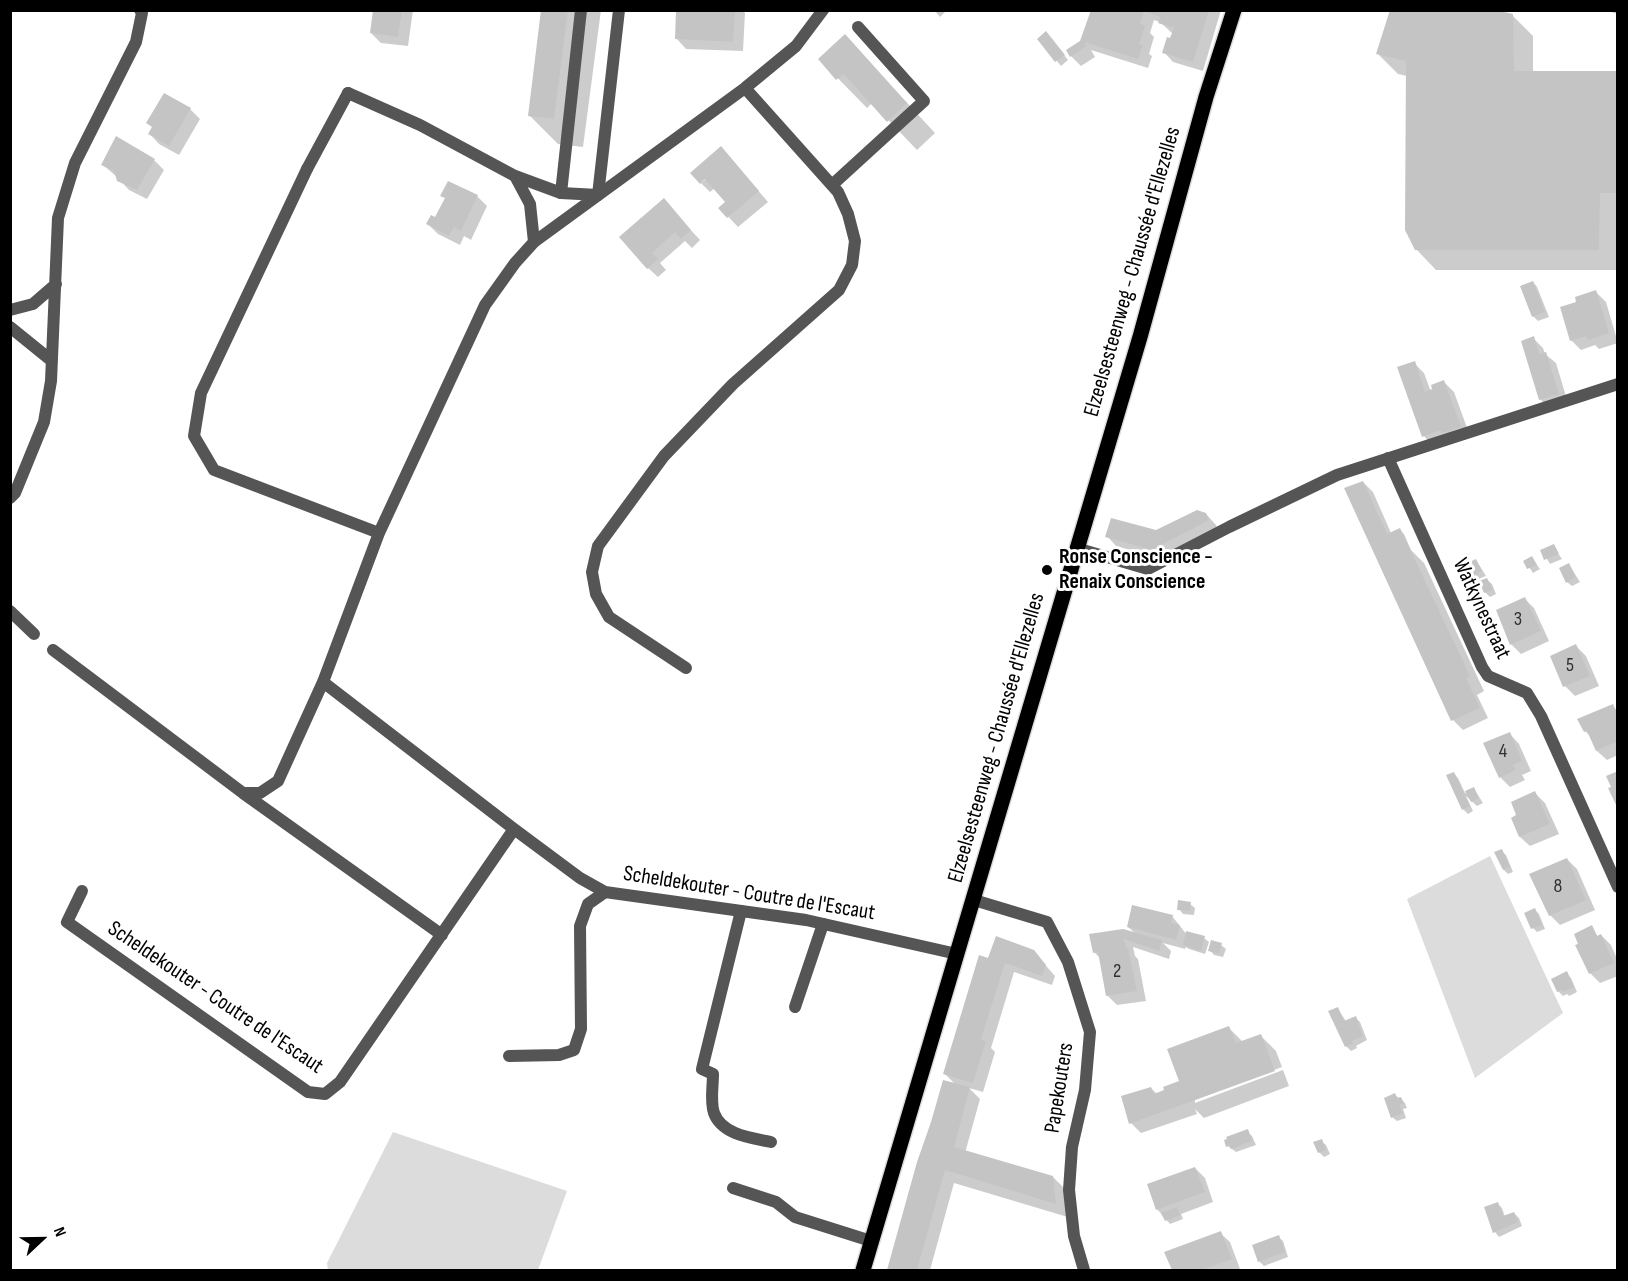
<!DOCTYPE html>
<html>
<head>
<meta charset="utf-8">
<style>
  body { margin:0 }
  #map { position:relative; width:1628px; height:1281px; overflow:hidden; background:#fff; font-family:"Sofia Sans Condensed",sans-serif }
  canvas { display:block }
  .frame { position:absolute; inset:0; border:12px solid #000; pointer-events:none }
  .north { position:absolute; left:12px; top:1209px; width:60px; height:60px; -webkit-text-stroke:4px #fff; paint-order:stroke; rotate:68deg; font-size:16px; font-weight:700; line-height:24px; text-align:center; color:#000 }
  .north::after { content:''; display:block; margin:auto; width:21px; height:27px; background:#000; clip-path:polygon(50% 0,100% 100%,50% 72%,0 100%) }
</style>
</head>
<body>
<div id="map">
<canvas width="1628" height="1281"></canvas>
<div class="frame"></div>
<div class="north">N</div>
</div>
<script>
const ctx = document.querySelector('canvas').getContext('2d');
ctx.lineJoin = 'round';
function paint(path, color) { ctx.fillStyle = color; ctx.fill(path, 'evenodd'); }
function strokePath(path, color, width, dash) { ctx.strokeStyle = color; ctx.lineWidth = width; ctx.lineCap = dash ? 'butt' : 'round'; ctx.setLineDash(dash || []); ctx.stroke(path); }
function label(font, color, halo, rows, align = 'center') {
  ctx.font = font + ' "Sofia Sans Condensed",sans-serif'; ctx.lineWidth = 6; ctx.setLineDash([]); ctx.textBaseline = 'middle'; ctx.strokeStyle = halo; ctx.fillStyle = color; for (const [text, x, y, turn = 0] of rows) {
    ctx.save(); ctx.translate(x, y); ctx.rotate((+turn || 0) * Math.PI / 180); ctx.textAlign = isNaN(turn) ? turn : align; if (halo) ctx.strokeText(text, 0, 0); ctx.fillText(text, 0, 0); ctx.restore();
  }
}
paint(new Path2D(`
  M1490,856L1563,1013L1475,1078L1407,899Z
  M393,1132L567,1191L538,1270H328L327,1263Z`), '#dcdcdc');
paint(new Path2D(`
  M374,10H413L408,46L381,43L371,33Z
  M543,10H601L583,147L558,144L529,115Z
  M678,10H742L745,13L743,51L686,49L677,39Z
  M934,10H947L940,17Z
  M1093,10H1221L1203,71L1173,62L1164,52L1173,34L1160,22L1154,20L1150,33L1154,37L1149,54L1152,56L1148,68L1091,50L1095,57L1081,66L1071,56L1082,42Z
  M1604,10H1618V14Z
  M1513,16L1533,36V72H1618V270H1436L1416,249L1407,76L1398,74L1378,54Z
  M845,36L935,133L917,150L872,103L867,108L820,60Z
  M1051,38L1068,60L1061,66L1039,39Z
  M190,109L200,119L179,155L159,144L150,134Z
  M730,158L768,202L738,227L720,208L727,202L715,188L710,192L701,183Z
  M154,160L164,170L147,199L129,190L117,177L103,165Z
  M448,183L477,196L487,206L471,240L464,236L460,245L438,234L428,224L436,219L446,199L442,195Z
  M663,200L700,240L692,248L685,241L660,263L666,270L658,277L648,268Z
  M1533,282L1537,287L1549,317L1538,321L1533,316Z
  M1596,292L1606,302L1618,343L1599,349L1595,345L1581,350L1571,340L1578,303Z
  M1533,338L1543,348L1545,354L1556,363L1568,403L1550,409L1540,399Z
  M1414,363L1424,373L1431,392L1444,382L1454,392L1470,436L1433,446L1424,436Z
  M1363,482L1373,492L1391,533L1399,529L1404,534L1411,550L1424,563L1484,691L1477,695L1488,718L1463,730L1453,720Z
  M1206,514L1216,525L1218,530L1162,559L1116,546L1107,536L1156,531Z
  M1553,546L1562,559L1550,564L1542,551Z
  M1532,558L1540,569L1533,573L1525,561Z
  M1476,560L1486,576L1476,580L1472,576Z
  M1569,565L1580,582L1572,586L1567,582Z
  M1487,580L1492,584L1496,594L1490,597L1485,592Z
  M1525,599L1534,608L1549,641L1521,654L1511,644Z
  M1576,646L1586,656L1599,686L1575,696L1565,686Z
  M1612,706L1618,711V755L1607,760L1597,751L1592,738L1585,731Z
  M1510,734L1519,744L1531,771L1522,775L1525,780L1510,787L1501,778L1485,744Z
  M1454,774L1458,778L1465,793L1474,789L1483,803L1477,806L1466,796L1473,811L1468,814L1463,809Z
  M1535,793L1545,803L1559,834L1530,846L1520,837L1513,819L1518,816Z
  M1501,851L1506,855L1513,872L1508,874L1504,870Z
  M1567,859L1577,869L1595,910L1560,925L1550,915Z
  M1190,904L1195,908L1194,915L1183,914L1179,909Z
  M1535,910L1539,914L1545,929L1537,932L1533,928Z
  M1172,916L1187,935L1204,938L1209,942L1205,954L1189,949L1186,947L1185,949L1163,943L1171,951L1169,959L1133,947L1135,956L1138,959L1146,1001L1117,1005L1107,995L1101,959L1095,953L1091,935L1136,934L1128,927Z
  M1592,927L1598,937L1601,935L1611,945L1618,961V976L1600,983L1590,973Z
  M1221,945L1226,949L1223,957L1214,955L1210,950Z
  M1033,951L1055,976L1052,985L1014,972L991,1048L995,1052L983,1092L969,1088L980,1099L965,1153L1053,1177L1068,1192L1071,1218L954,1183L930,1270H888L918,1162L956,1085L945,1074L989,960Z
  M1566,973L1571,978L1577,992L1569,996L1567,994L1563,996L1558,991Z
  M1337,1008L1346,1021L1355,1017L1360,1022L1367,1040L1356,1046L1357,1048L1351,1051L1346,1046Z
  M1229,1028L1243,1042L1261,1036L1276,1051L1289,1086L1204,1118L1195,1109L1197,1114L1141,1133L1131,1123L1151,1088L1157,1094L1181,1081ZM1282,1067L1283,1070L1195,1103V1100Z
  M1395,1095L1405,1103L1407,1108L1403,1109L1406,1118L1397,1121L1392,1117Z
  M1247,1131L1252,1136L1256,1145L1236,1152L1228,1146Z
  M1321,1141L1326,1145L1330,1154L1324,1157L1319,1152Z
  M1195,1168L1205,1178L1213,1202L1181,1214L1183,1219L1170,1224L1157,1209Z
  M1498,1204L1502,1208L1505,1217L1514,1213L1519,1218L1522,1226L1499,1237L1495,1232Z
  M1220,1233L1230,1242L1240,1269L1173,1270L1166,1253Z
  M1278,1237L1283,1241L1288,1257L1264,1266L1259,1261Z`), '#0003');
paint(new Path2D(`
  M373,10H402L398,37L370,33Z
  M541,10H568L554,119L528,116Z
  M676,10H735L733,42L675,39Z
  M1091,10H1209L1193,62L1162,53L1167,37L1170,38L1174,28L1158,23L1160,17L1144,11L1140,24L1145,26L1139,44L1143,45L1138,59L1084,42L1087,46L1070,57L1066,50L1080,41Z
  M1390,10H1495L1513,14L1514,71H1618V193H1600L1599,250H1415L1405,230L1406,61L1376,54Z
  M1046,31L1065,55L1055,62L1037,39Z
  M845,34L907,103L887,122L844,74L836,80L818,59Z
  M164,93L191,108L169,146L148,134L152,127L146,123Z
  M116,136L155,159L137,190L117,181L114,171L101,165Z
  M721,146L759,191L727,218L718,208L725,202L705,179L700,184L690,173Z
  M448,181L478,195L461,231L454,227L449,236L426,224L431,215L435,217L445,198L440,196Z
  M664,198L691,230L681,239L675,232L652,253L658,259L647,269L619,237Z
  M1533,281L1545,312L1532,317L1520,286Z
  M1596,290L1609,333L1588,340L1586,336L1570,341L1560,307L1576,302L1575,297Z
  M1534,336L1539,354L1546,352L1559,394L1539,400L1521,341Z
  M1415,361L1425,392L1432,389L1431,385L1444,380L1461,427L1441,433V430L1422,437L1397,367Z
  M1363,481L1387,534L1400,528L1470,676L1466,678L1480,708L1451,721L1344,488Z
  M1197,510L1206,513L1209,520L1152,550L1105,537L1111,518L1156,530Z
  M1554,544L1559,554L1544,560L1540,550Z
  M1532,556L1537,565L1527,569L1523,561Z
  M1476,559L1482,571L1471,577L1465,564Z
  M1569,563L1576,577L1566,583L1559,568Z
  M1487,578L1493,590L1484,593L1479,581Z
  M1525,597L1541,631L1510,645L1496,610Z
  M1576,644L1590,676L1563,687L1550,656Z
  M1613,704L1618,716V741L1596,751L1587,731L1584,732L1577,719Z
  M1510,732L1522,761L1513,765L1516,770L1499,778L1483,743Z
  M1618,771V805H1616L1608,788L1611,787L1606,776Z
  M1454,772L1470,806L1462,810L1446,775Z
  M1474,787L1479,798L1471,802L1465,791Z
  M1535,791L1550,824L1519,837L1511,818L1516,815L1511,802Z
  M1502,849L1510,867L1503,870L1494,852Z
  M1567,858L1586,900L1549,916L1529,874Z
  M1178,900L1191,902L1190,911L1177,910Z
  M1132,905L1173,915L1171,923L1180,925L1176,940L1127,927Z
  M1535,908L1542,925L1531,929L1524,913Z
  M1592,925L1597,936L1601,934L1614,963L1589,974L1575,945L1578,944L1574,934Z
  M1123,929L1162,940L1159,951L1124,939L1126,948H1128L1137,991L1106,996L1098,952L1093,953L1089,934Z
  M1186,931L1205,936L1201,951L1183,945Z
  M996,936L1034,950L1046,965L1042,976L1005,963L981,1039L986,1041L973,1083L943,1074L979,955L988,958Z
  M1211,940L1222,943L1219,954L1208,951Z
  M1567,971L1574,987L1563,992L1562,990L1557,992L1551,979Z
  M1338,1007L1344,1021L1356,1016L1363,1036L1352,1041L1353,1044L1345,1047L1328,1011Z
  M1229,1026L1236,1043L1261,1034L1275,1071L1129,1124L1121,1096L1151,1087L1154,1094L1164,1090L1163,1087L1179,1081L1167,1049Z
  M943,1080L970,1087L954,1147L1053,1176L1056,1204L945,1170L917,1270H887L917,1162L931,1122Z
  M1395,1093L1397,1098L1401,1097L1404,1103L1399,1105L1403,1113L1391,1118L1384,1098Z
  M1248,1129L1252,1141L1231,1149L1229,1146L1226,1147L1224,1140L1227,1139L1226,1137Z
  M1322,1139L1326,1150L1318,1153L1313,1142Z
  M1195,1167L1205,1192L1156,1210L1147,1184Z
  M1498,1202L1503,1216L1514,1212L1518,1222L1493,1233L1484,1207Z
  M1177,1207L1180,1215L1165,1221L1161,1213Z
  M1221,1231L1232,1259L1202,1270H1172L1164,1252Z
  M1279,1235L1285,1252L1258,1262L1252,1245Z`), '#c4c4c4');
const primary = new Path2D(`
  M863,1270L1140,337L1206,97L1234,10`);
strokePath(primary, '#dbdbdb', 18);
strokePath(new Path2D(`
  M832,185L924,101L858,27
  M561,193L581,10
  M598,195L619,10
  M741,911L702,1069L713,1074C713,1086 710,1102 714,1113C722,1135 752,1138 771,1142
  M795,1007L823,924
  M733,1188L776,1202L795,1217L871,1241`), '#555', 12);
strokePath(new Path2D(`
  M307,169L348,93`), '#555', 12);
strokePath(new Path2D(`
  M348,93L420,125L515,176L530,204L534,242
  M307,169L201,393L194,436L214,470L379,533
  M515,176L561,193L598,195
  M10,310L33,304L56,284
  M10,327L52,361
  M1388,458L1482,667L1488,676L1527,693L1541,716L1618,887
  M10,498L15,493L44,422L51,381L58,218L75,163L136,42L142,13L140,10
  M1076,548L1148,569L1229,527L1337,475L1618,384
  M10,611L34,634
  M53,650L243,793H260L278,781L323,682L379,533L485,305L515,263L534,242L745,88L796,46L823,10
  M686,668L609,617L596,594L592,572L598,546L664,456L733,384L839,290L852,265L855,241L848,214L838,192L745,88
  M323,682L514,829L580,878L605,892L806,920L957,954
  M243,793L442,935
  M82,891L67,922L308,1092L325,1094L340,1082L514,829
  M974,900L1047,922L1068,962L1090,1032L1085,1090L1072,1147L1069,1190L1074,1236L1084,1270
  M509,1056L559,1055L574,1050L581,1029L580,926L588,904L605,892`), '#555', 12);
strokePath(primary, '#000', 15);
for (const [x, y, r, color] of [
  [1047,570,6,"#000"]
]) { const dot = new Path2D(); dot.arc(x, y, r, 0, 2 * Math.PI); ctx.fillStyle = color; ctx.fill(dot); strokePath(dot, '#fff', 2); }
label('20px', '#313131', null, [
  ["3",1518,620],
  ["5",1570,666],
  ["4",1503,752],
  ["8",1558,887],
  ["2",1117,972]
]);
label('22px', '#000', '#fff', [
  ["Elzeelsesteenweg - Chaussée d'Ellezelles",1133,272,-74],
  ["Watkynestraat",1481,609,65],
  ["Elzeelsesteenweg - Chaussée d'Ellezelles",997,738,-74],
  ["Scheldekouter - Coutre de l'Escaut",749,894,9],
  ["Scheldekouter - Coutre de l'Escaut",215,998,34],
  ["Papekouters",1060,1088,-81]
]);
label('bold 22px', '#000', '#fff', [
  ["Ronse Conscience -",1059,557],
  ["Renaix Conscience",1059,582]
], 'left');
</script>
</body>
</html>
